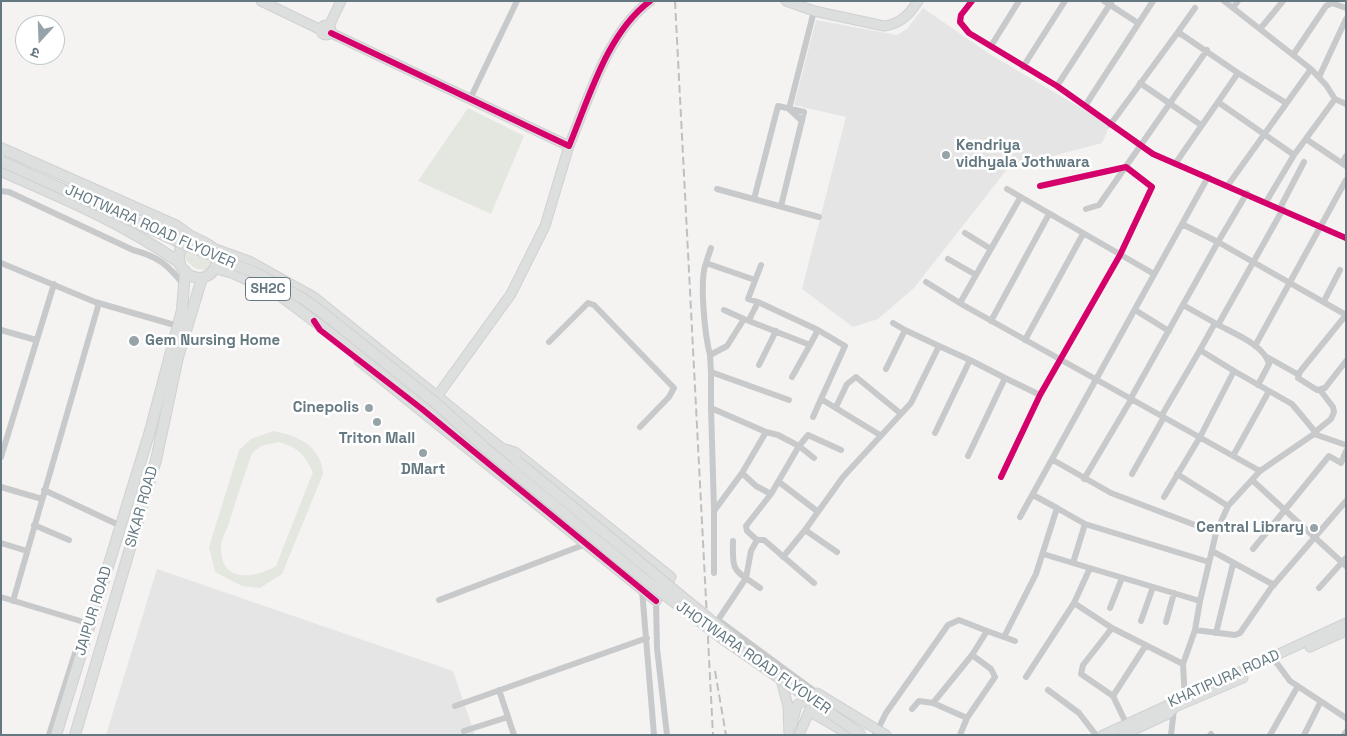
<!DOCTYPE html>
<html>
<head>
<meta charset="utf-8">
<style>
  body { margin:0 }
  #map { position:relative; width:1347px; height:736px; overflow:hidden; background:#f4f3f2; font-family:"Space Grotesk","Noto Sans Devanagari",sans-serif }
  canvas { display:block }
  .frame { position:absolute; inset:0; border:2px solid #647881; pointer-events:none }
  .north { position:absolute; left:15px; top:15px; width:50px; height:50px; box-sizing:border-box; background:#fff; border:1px solid #c1c9cd; border-radius:50%; rotate:200deg; font-size:14px; font-weight:700; line-height:20px; text-align:center; color:#647881 }
  .north::after { content:''; display:block; margin:auto; width:18px; height:22px; background:#96a3a9; clip-path:polygon(50% 0,100% 100%,50% 72%,0 100%) }
</style>
</head>
<body>
<div id="map">
<canvas width="1347" height="736"></canvas>
<div class="frame"></div>
<div class="north">उ</div>
</div>
<script>
const ctx = document.querySelector('canvas').getContext('2d');
ctx.lineJoin = 'round';
function paint(path, color) { ctx.fillStyle = color; ctx.fill(path, 'evenodd'); }
function strokePath(path, color, width, dash) { ctx.strokeStyle = color; ctx.lineWidth = width; ctx.lineCap = dash ? 'butt' : 'round'; ctx.setLineDash(dash || []); ctx.stroke(path); }
function label(font, color, halo, rows, align = 'center') {
  ctx.font = font + ' "Space Grotesk",sans-serif'; ctx.lineWidth = 5; ctx.setLineDash([]); ctx.textBaseline = 'middle'; ctx.strokeStyle = halo; ctx.fillStyle = color; for (const [text, x, y, turn = 0] of rows) {
    ctx.save(); ctx.translate(x, y); ctx.rotate((+turn || 0) * Math.PI / 180); ctx.textAlign = isNaN(turn) ? turn : align; if (halo) ctx.strokeText(text, 0, 0); ctx.fillText(text, 0, 0); ctx.restore();
  }
}
paint(new Path2D(`
  M923,8L991,55L1110,125L1102,143L1008,168L914,288L878,319L853,327L802,289L846,117L794,105L816,20L897,35L907,29Z
  M157,569L453,671L475,735H106Z`), '#e4e5e4');
paint(new Path2D(`
  M468,108L524,136L491,214L418,181Z
  M170,244L211,260V265L207,270L197,269L192,266Z
  M273,431C298,436 321,445 323,474L282,574L260,588L242,586L215,572L209,547L239,450L251,439ZM278,442C298,447 304,454 313,472L276,566C255,578 222,584 221,549C220,542 226,531 229,523C236,500 244,476 252,453L261,446Z`), '#e4e6e0');
const secondary = new Path2D(`
  M261,1L321,30
  M786,1L814,11L884,26C900,24 909,15 918,1
  M321 30a5 5 0 1 1 10 0a5 5 0 1 1-10 0Z
  M329,26L341,1
  M331,33L569,146C589,98 607,33 650,1
  M359,361L656,601L671,577L515,452L502,448
  M438,395L511,294L545,226L569,146
  M1310,647L1346,631
  M781,680L788,706L789,735
  M809,711L850,735
  M792,725L797,705L809,698
  M799,735L817,693L886,735
  M1103,735L1346,623
  M1123,735L1168,714L1175,707L1243,678`);
const primary = new Path2D(`
  M1,148L175,225C182,229 188,235 195,238C206,244 222,247 216,265C214,272 209,276 202,278C177,279 168,246 196,239
  M1,171C63,198 125,224 180,263
  M214,249L250,262L313,297L517,461
  M215,268L233,273L278,294L422,402L465,439L480,445
  M56,735L150,431L182,310L185,271
  M75,735L156,460L178,357L202,278`);
strokePath(secondary, '#d0d1d2', 11);
strokePath(primary, '#d1d1d1', 12);
strokePath(new Path2D(`
  M972,1L961,15L960,22L969,33L1057,86L1153,154L1346,238
  M1104,1L1138,23
  M1224,1L1311,69
  M1233,8L1238,1
  M1260,29L1283,1
  M1178,32L1195,8
  M991,46L1019,1
  M1293,55L1326,6L1332,3L1346,8
  M1023,67L1065,1
  M1319,77L1346,19
  M1140,83L1201,125
  M1057,86L1112,1
  M470,99L517,1
  M1335,99L1346,104
  M1218,102L1238,73L1286,103
  M1085,106L1153,1
  M802,121L789,109L814,11
  M1110,125L1178,32L1238,73
  M1306,139L1346,166
  M1342,163L1346,156
  M1175,164L1218,102L1294,155L1266,202
  M1228,185L1311,69L1326,85L1335,99L1294,155
  M717,189L819,217
  M1007,189L1154,274
  M1,191L9,192L133,250C159,257 167,264 184,285
  M1247,193L1218,242L1346,315
  M754,199L778,106L804,112L781,206
  M1280,208L1304,162
  M1086,209L1099,205L1207,50
  M965,233L991,249
  M948,259L976,275
  M1,263L95,302L178,326
  M706,263L711,248
  M926,282L963,305L1260,471L1228,506
  M1324,301L1340,270
  M758,302L748,299L761,265
  M960,303L1020,198
  M1183,305L1215,323L1200,350
  M724,310L744,319
  M1135,310L1169,331
  M1346,315L1299,373L1298,378L1317,390L1325,388L1346,361
  M749,320L758,302L818,330
  M991,321L1049,214
  M893,323L905,330
  M1215,323C1232,333 1264,344 1269,364L1258,385
  M1218,325L1283,209
  M1,330L36,340
  M1025,340L1083,234
  M549,342L588,303L594,305L674,388L669,397L640,427
  M810,345L818,330L845,346L821,399
  M1255,346L1346,180
  M710,355C705,336 699,280 706,263L755,280
  M1267,357L1299,375
  M759,365L776,331
  M711,372L710,355L727,346L744,319L810,345L792,377
  M1005,378L1040,395
  M1131,398L1218,242L1182,224
  M836,407L847,384L856,377L900,413
  M711,408L714,509
  M1162,415L1200,350L1234,371
  M813,417L821,399L880,435
  M1315,432L1331,419L1334,412L1333,407L1320,390
  M935,433L970,360L939,346
  M968,456L1005,378L970,360
  M1233,456L1269,391
  M1,457L54,284
  M814,458L799,446L808,435L841,450
  M1053,460L1111,493L1216,533L1200,601
  M1260,471L1314,434L1346,445
  M742,473L756,486L771,494L746,526L747,531L757,540
  M1132,474L1164,417
  M1177,474L1228,506L1216,533
  M1001,477L1040,395L1120,255L1152,187L1126,167L1040,186
  M1084,479L1132,398
  M1252,480L1346,566
  M779,482L817,511
  M1,487L42,499
  M44,490L121,526
  M771,494L799,446L778,435L766,432L711,408V372L789,400
  M1033,495L1057,508
  M1164,497L1200,437L1234,371L1292,404L1317,434
  M1020,517L1208,177
  M1085,524L1209,562
  M34,525L69,540
  M805,530L843,477L911,403L939,346L905,330L886,369
  M733,541C732,574 734,569 760,588
  M1,543L27,551
  M1253,549L1329,456L1341,463L1346,451
  M1212,551L1274,585
  M1043,554L1200,601L1195,630L1183,664
  M783,557L805,530L837,552
  M714,573V511L742,473L766,432
  M814,583L764,540H757L751,551L746,578L718,620L817,693
  M1319,588L1346,558
  M642,590L654,735
  M1,597L87,623
  M439,600L586,544
  M13,601L99,303
  M656,601L657,648L667,735
  M1074,603L1112,628L1183,664L1185,700
  M1110,608L1122,578
  M1141,621L1153,587
  M1166,622L1174,593
  M1112,628L1083,665L1081,674L1113,696L1126,723
  M1195,630L1235,635L1240,633L1271,588L1346,501
  M1216,633L1233,564
  M1004,637L1036,574L1057,508L1085,524L1073,563
  M1276,662L1290,681L1346,718
  M1026,677L1074,603L1090,568
  M499,690L514,735
  M1048,690L1079,713L1096,735
  M1113,696L1146,645
  M933,703L967,718
  M455,706L647,638
  M912,709L919,701L933,703L972,655
  M464,731L508,717
  M49,735L85,622
  M875,735L886,713L948,625L959,620L987,631
  M960,735L967,718L995,677L991,669L972,655L987,631L1015,641
  M1171,735L1174,709
  M1210,735L1211,734
  M1270,735L1298,686
  M1304,735L1320,703
  M1344,735L1346,732`), '#c8c9ca', 6);
strokePath(secondary, '#dddede', 9);
strokePath(primary, '#dddede', 10);
strokePath(new Path2D(`
  M675,1L713,735
  M715,671L726,735`), '#bec0c0', 2, [8, 4]);
const primaryBridge = new Path2D(`
  M1,161L179,242L258,274L302,298L323,313L438,405L484,447L645,580L723,639L862,735
  M517,461L736,641`);
strokePath(primaryBridge, '#d1d1d1', 12, []);
strokePath(primaryBridge, '#dddede', 10);
strokePath(new Path2D(`
  M972,1L961,15L960,22L969,33L1057,86L1153,154L1346,238
  M331,33L569,146C589,98 607,33 650,1
  M314,321L320,330L422,409L656,601
  M1001,477L1040,395L1120,255L1152,187L1126,167L1040,186`), '#d6006c', 6);
for (const [x, y, r, color] of [
  [946,155,5,"#96a3a9"],
  [134,341,6,"#96a3a9"],
  [369,408,5,"#96a3a9"],
  [377,422,5,"#96a3a9"],
  [423,453,5,"#96a3a9"],
  [1314,528,5,"#96a3a9"]
]) { const dot = new Path2D(); dot.arc(x, y, r, 0, 2 * Math.PI); ctx.fillStyle = color; ctx.fill(dot); strokePath(dot, '#fff', 2); }
for (const [x, y, w] of [
  [268,289,45]
]) { const box = new Path2D(); box.roundRect(x - w / 2, y - 11.5, w, 23, 4); ctx.fillStyle = '#fff'; ctx.fill(box); strokePath(box, '#647881', 1); }
label('bold 14px', '#647881', null, [
  ["SH2C",268,289]
]);
label('bold 15px', '#647881', '#fff', [
  ["Kendriya",956,146],
  ["vidhyala Jothwara",956,163],
  ["Gem Nursing Home",145,341],
  ["Cinepolis",359,408,"right"],
  ["Triton Mall",377,439,"center"],
  ["DMart",423,470,"center"],
  ["Central Library",1304,528,"right"]
], 'left');
label('15px', '#647881', '#fff', [
  ["JHOTWARA ROAD FLYOVER",150,227,24],
  ["SIKAR ROAD",142,507,-74],
  ["JAIPUR ROAD",94,611,-73],
  ["JHOTWARA ROAD FLYOVER",753,658,35],
  ["KHATIPURA ROAD",1224,679,-24]
]);
</script>
</body>
</html>
